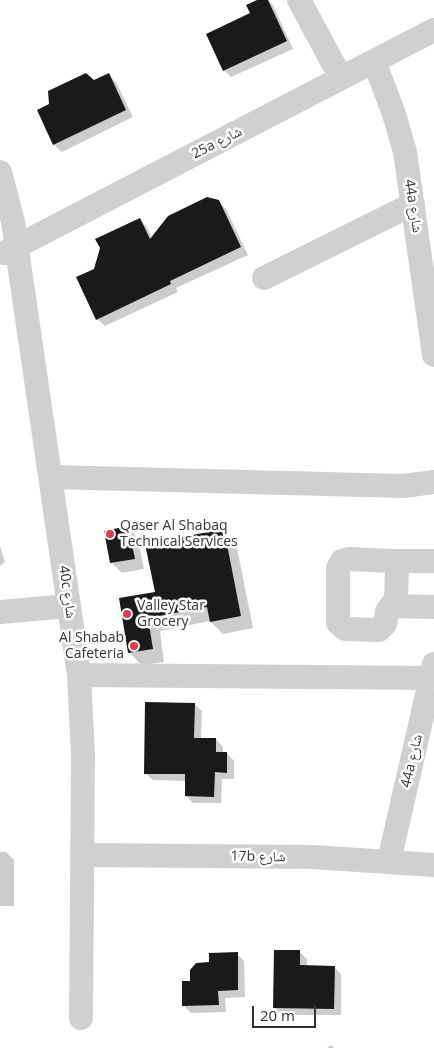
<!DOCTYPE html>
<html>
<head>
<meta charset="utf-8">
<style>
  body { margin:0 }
  #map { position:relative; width:434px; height:1048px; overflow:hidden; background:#fff; font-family:"Open Sans",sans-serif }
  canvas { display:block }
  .scale { position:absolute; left:252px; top:1006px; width:64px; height:22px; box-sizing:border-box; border:2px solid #333; border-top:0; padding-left:6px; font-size:15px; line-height:18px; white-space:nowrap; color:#333; -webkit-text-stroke:4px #fff; paint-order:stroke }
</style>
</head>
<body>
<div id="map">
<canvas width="434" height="1048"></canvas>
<div class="scale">20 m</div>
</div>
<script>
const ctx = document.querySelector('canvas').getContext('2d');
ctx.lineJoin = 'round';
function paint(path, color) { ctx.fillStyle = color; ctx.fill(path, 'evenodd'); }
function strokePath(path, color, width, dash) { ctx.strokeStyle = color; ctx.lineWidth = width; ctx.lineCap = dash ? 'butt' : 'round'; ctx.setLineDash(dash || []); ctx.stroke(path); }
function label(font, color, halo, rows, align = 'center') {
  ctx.font = font + ' "Open Sans","Noto Naskh Arabic",sans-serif'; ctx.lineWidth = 5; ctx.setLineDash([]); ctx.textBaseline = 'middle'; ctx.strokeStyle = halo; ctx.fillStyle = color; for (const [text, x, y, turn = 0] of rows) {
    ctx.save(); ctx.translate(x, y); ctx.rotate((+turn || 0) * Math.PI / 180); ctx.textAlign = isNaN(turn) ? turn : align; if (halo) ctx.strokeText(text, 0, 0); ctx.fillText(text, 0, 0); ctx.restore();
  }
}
paint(new Path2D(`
  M260,0H268L273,5L293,49L231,77L224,70Z
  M109,75L116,82L133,117L62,152L54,145L38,110Z
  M218,201L226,209L248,255L176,288L178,292L105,326L97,319L95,270L140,220L147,227L152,238Z
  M127,527L138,538L144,569L122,573L112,563L105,532Z
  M224,530L236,543L253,628L223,634L210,621L160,631L164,662L141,665L129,652L156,593Z
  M0,546L5,562L0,566Z
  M194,704L202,711L201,739H216L223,747V753H227L234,761V779H222L221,803H193L186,796V781L153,780L145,773Z
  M0,852H6L14,860V906H0Z
  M299,951L307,959V967H334L341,974V1015H282L274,1007Z
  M237,954L244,961L245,997L225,998L226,1012L191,1013L184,1006L191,982L210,964Z
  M331,1045L334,1048H327Z`), '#0003');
paint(new Path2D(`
  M257,0H268L287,41L223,71L206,34L250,13L246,5Z
  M86,73L94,80L109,73L126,110L53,145L37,110L49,104L48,91Z
  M207,197L219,200L241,247L170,281L171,284L96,320L76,277L94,269L100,248L95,239L140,218L150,239L168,216Z
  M128,526L135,559L110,563L104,531Z
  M224,529L241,616L210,622L207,607L148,618L153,649L128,653L119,598L155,592L145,544Z
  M145,702L195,703L194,738H216V752H227V773L215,772L214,797L185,796V774H144Z
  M274,950H300V965L335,966L334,1009L273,1008Z
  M238,952V990L218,991L219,1005L182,1006V981H190V970L196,963L209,962V953Z`), '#1a1a1a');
strokePath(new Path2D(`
  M299,0L341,78
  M374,61L394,114L405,152L434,355
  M0,172L13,222L79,675L83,754L81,1018
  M4,253L434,30
  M264,278L413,204
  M51,477L404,486L434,482
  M349,559L391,561L397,568L396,599L387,611L385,624L379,630L345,629L338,623V568L342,561Z
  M391,561H434
  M392,606L434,607
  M0,612L69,606
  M79,675L431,678
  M82,855L313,857L434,865
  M389,861L434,664`), '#d0d0d0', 24);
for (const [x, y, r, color] of [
  [110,534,5,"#e63946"],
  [127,614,5,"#e63946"],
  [134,646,5,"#e63946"]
]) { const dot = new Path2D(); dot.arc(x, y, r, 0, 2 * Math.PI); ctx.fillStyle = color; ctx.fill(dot); strokePath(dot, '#fff', 2); }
label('14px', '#333', '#fff', [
  ["25a شارع",217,143,-27],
  ["44a شارع",413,206,81],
  ["40c شارع",67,592,82],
  ["44a شارع",412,761,-77],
  ["17b شارع",258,857,1]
]);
label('14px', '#333', '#fff', [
  ["Qaser Al Shabaq",120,526],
  ["Technical Services",120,542],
  ["Valley Star",137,606],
  ["Grocery",137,622],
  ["Al Shabab",124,638,"right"],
  ["Cafeteria",124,654,"right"]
], 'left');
</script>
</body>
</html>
